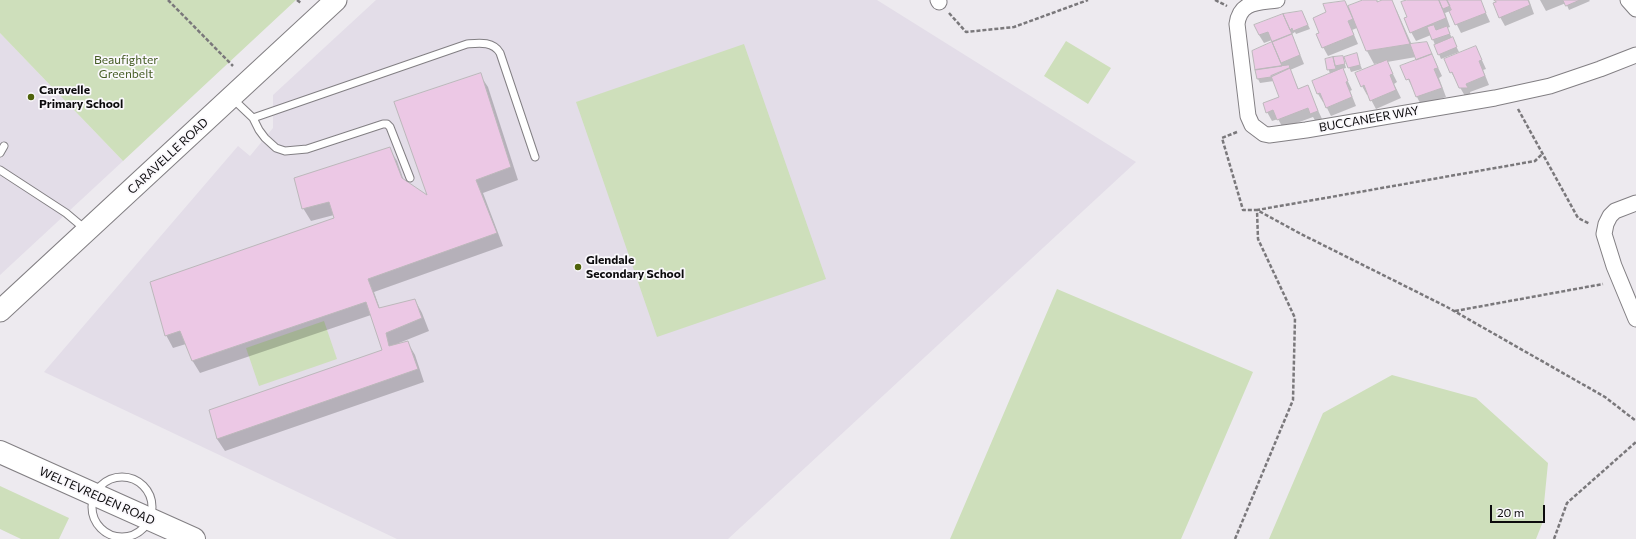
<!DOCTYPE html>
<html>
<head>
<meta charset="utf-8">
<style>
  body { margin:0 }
  #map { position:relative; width:1636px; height:539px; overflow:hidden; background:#edeaef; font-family:Commissioner,sans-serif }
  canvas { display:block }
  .scale { position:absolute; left:1490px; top:505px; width:55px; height:18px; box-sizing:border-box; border:2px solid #0c0b0d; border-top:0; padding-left:5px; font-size:12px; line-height:14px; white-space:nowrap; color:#0c0b0d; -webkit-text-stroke:3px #faf8fc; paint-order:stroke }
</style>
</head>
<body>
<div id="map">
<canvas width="1636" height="539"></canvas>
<div class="scale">20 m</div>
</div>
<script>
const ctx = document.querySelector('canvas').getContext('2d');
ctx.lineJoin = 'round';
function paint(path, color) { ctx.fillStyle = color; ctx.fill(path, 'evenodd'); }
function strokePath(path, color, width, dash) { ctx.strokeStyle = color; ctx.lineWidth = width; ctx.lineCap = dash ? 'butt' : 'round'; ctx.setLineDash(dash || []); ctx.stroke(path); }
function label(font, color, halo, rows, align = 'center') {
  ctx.font = font + ' Commissioner,sans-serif'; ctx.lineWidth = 3.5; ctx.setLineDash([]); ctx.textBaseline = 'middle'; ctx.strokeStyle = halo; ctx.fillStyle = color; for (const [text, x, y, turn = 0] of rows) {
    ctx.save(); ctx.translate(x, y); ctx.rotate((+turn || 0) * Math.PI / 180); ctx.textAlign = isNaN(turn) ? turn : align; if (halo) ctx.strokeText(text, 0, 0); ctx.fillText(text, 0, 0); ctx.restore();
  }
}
paint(new Path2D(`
  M376,0H877L1136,162L728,539H397L44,372L238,146L250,156L273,128V95Z
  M0,33L123,161L0,275Z`), '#e3dde8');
paint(new Path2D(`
  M0,0H296L123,161L0,33Z
  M1066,41L1111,68L1088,104L1044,76Z
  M744,44L826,279L657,337L576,102Z
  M1057,289L1253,372L1181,539H950Z
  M324,321L337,359L259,386L246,348Z
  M1392,375L1476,398L1548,463L1542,524L1536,539H1269L1323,413Z
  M0,486L69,518L59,539H21L0,529Z`), '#cedfbb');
paint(new Path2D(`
  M1366,0H1376L1378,3L1385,0H1391L1397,11L1412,45L1434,59L1436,63L1442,76L1439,78L1446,97L1421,105L1402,67L1418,60L1416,57L1387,62L1397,82L1394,84L1401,98L1376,109L1368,94L1367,95L1362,86L1380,63L1374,64L1367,51L1357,28L1352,30L1358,44L1328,56L1323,47L1320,33L1348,7Z
  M1410,0H1480L1490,22L1461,33L1450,11L1445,13L1450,27L1447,28L1459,52L1441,59L1431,35L1416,41L1411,32L1409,18Z
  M1496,0H1529L1534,14L1505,26L1500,17Z
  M1540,0H1589L1590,1L1569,10L1566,3L1546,11Z
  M1304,16L1310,29L1296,34L1295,32L1292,34L1304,64L1290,70L1299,90L1307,86L1322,119L1316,122L1313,117L1283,128L1278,119L1272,121L1267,112L1280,97L1274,81L1260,83L1258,79L1253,51L1273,43L1272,40L1264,43L1259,35Z
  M1476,47L1486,69L1483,70L1489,85L1470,92L1471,96H1465L1451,72Z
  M1356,54L1362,69L1351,72L1345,57Z
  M1343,57L1346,68L1342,69L1352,90L1350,91L1356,106L1331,116L1324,102H1323L1318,94L1313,81L1330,74L1326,60Z
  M480,75L488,87L518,180L483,193L503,246L374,292L380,309L415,300L422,313L429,331L399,343H408L415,355L424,382L225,451L217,439L383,351L371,315L200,373L192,360L186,344L173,348L166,335L336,218L334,215L311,221L303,208L389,148L397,161L404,181L429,197Z`), '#0003');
const building = new Path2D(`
  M1363,0H1377V2L1382,0H1392L1410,44L1366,51L1348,6Z
  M1407,0H1439L1446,18L1410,33L1404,18L1407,17L1401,2Z
  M1439,0H1447L1450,6L1443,9Z
  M1447,0H1481L1486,13L1455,25L1449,11L1451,10Z
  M1494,0H1528L1530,5L1499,18L1493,3L1496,2Z
  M1563,0H1580L1566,6Z
  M1345,1L1353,19L1348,21L1354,35L1322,48L1316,34L1319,33L1313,18L1326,12L1323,4Z
  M1302,11L1308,25L1293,31L1292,28L1290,30L1283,14Z
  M1283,14L1292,34L1272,42L1268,32L1259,35L1254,25Z
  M1434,25L1436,30L1447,26L1450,34L1432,40L1427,27Z
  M1292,34L1300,55L1281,63L1272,42Z
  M1453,37L1457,47L1438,55L1434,45Z
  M1272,42L1282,66L1255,70L1252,51Z
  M1427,42L1432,54L1416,60L1410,44Z
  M1476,46L1482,60L1479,61L1485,76L1466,84L1468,88H1459L1452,72L1450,73L1444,59Z
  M1357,53L1360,65L1348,68L1344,57Z
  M1432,54L1438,68L1434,69L1442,88L1416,97L1409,79L1406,80L1400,66Z
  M1343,56L1345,64L1335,66L1333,57Z
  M1333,57L1336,69L1327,70L1325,59Z
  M1387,60L1393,74L1390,75L1396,90L1370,101L1364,85L1361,87L1355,73Z
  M1289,65L1290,68L1271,77L1257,79L1255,70Z
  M1290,68L1298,89L1308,85L1318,111L1310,114L1308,108L1277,120L1273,110L1266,113L1263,103L1279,97L1271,76Z
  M1343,68L1348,81L1346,82L1352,97L1326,108L1320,93L1317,94L1312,81Z
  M481,73L511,167L476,180L497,233L368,279L379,308L415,299L422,318L386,333L389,346L408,341L418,369L217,439L209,410L382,350L366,302L192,361L180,331L165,336L150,282L334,218L329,202L302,209L294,178L390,147L402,178L427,195L394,102Z`);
paint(building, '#ecc8e5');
strokePath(building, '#bcb8bb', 1);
const lane = new Path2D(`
  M233,99L253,118L259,130L265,138L276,148L285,151L307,149L383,124H387L390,127L410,178
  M253,118L467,44C479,43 493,41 500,53L535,157
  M0,153L4,146
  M0,170L66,213L85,229
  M92 507a30 30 0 1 1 60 0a30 30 0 1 1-60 0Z`);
const street = new Path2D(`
  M938,0L939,2
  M1277,0C1258,3 1240,1 1237,24L1248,116L1252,125L1264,134L1269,135L1306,130L1495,98L1550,86L1600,69L1636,55
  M1628,0L1636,9
  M1636,203L1615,211L1610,216L1606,224L1604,234L1614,266L1636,319`);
const secondary = new Path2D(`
  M0,311L336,0`);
const primary = new Path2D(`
  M0,452L194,539`);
strokePath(lane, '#827f83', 9);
strokePath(street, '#827f83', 17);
strokePath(secondary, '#827f83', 23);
strokePath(primary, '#827f83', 24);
strokePath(new Path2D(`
  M168,0L233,66
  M297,0L301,3
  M1215,0L1227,6
  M949,13L966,32L1014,27L1088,0
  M1518,109L1578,218L1590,224
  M1237,132L1222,138L1243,210H1257L1301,234L1447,307L1605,397L1636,421
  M1455,311L1603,284
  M1235,539L1293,400L1295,318L1258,239L1257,210L1535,161L1542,154
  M1554,539L1567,503L1636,442`), '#7a787b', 2.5, [4, 2]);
strokePath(lane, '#fff', 7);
strokePath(street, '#fff', 15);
strokePath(secondary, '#fff', 21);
strokePath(primary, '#fff', 22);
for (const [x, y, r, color] of [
  [31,97,4,"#4f620b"],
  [578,267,4,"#4f620b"]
]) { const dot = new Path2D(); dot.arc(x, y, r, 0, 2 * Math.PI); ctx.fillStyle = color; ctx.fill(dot); strokePath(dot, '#faf8fc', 1.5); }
label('12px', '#455c24', '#faf8fc', [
  ["Beaufighter",126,60],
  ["Greenbelt",126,74]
]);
label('bold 12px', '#0c0b0d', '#faf8fc', [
  ["Caravelle",39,90],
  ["Primary School",39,104],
  ["Glendale",586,260],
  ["Secondary School",586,274]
], 'left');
label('12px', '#0c0b0d', '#faf8fc', [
  ["BUCCANEER WAY",1369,119,-10],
  ["CARAVELLE ROAD",168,156,-43],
  ["WELTEVREDEN ROAD",97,496,24]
]);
</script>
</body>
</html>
